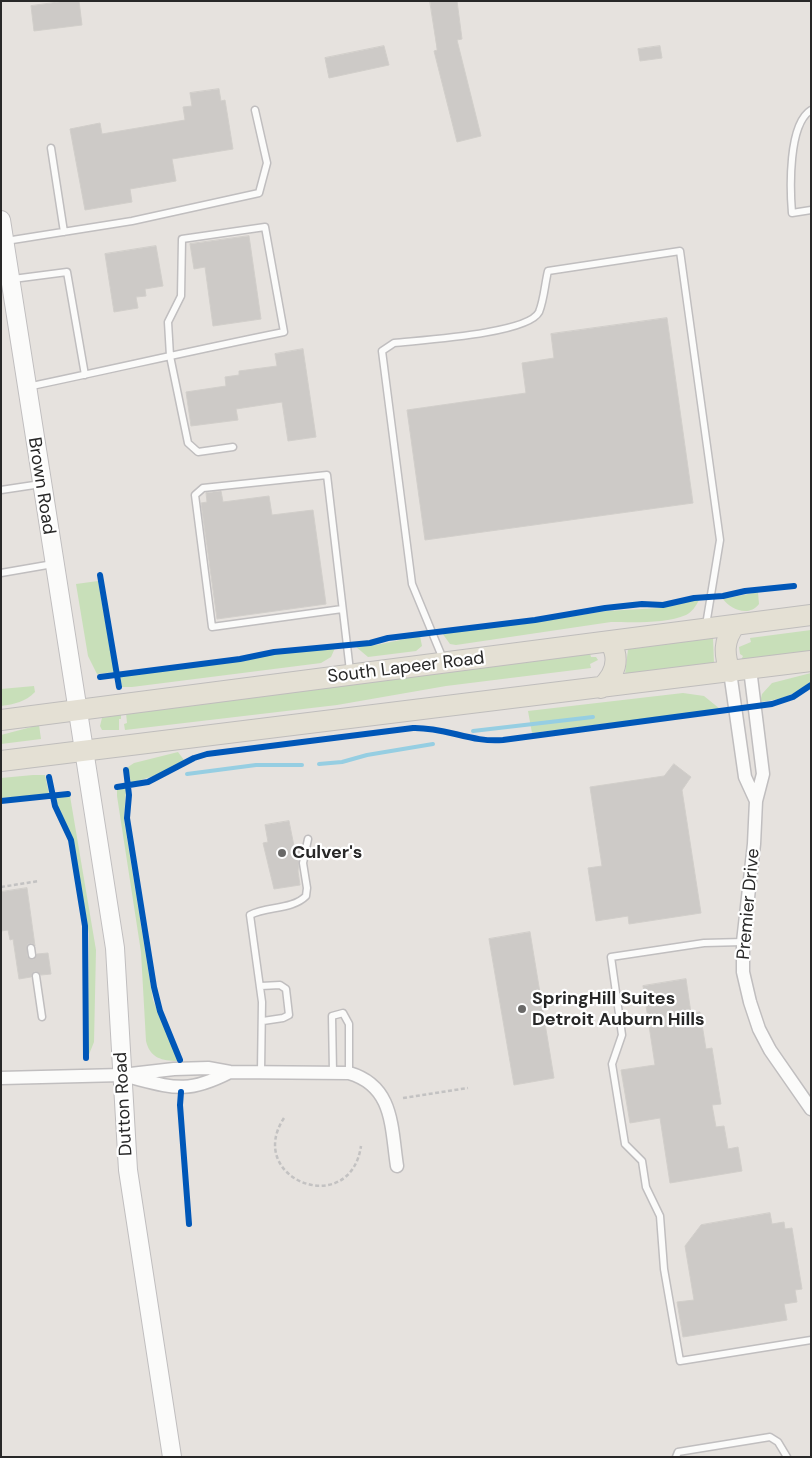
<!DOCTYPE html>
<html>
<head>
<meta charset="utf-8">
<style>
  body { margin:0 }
  #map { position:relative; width:812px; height:1458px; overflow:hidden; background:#e6e2de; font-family:"DM Sans",sans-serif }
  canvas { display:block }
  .frame { position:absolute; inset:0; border:2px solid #282828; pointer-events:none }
</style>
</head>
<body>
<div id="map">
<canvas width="812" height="1458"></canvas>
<div class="frame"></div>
</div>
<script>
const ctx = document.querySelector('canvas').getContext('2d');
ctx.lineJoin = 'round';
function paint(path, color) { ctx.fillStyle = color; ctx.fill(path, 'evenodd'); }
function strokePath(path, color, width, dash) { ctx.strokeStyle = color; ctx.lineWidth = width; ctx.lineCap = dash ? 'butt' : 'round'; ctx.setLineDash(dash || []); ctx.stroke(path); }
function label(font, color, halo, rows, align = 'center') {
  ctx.font = font + ' "DM Sans",sans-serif'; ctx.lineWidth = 4.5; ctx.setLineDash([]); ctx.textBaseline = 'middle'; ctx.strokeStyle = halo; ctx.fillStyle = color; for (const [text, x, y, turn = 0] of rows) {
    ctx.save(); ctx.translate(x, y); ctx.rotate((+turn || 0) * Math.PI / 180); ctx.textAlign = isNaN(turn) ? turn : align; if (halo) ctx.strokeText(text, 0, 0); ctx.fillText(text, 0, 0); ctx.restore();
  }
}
paint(new Path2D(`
  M98,581L114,672L97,674L88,656L76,584Z
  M758,592L759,604C749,617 731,610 723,599Z
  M694,600H699C696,606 692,612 686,615C666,624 631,622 611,622L456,645L450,644L442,633L524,624L606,611L660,608Z
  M811,630V651L741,660L743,656L740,654L739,647L751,642L750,638Z
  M420,636L422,646L416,651L368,657L355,646L376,645Z
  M713,638L714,663L625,674L628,649Z
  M335,648L331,657L321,663L132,687H122L120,676L244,661L274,654Z
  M590,653L591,657H596L598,660L590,664L591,668L446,686L337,705L125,730L124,724L127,723L126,713Z
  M811,673V681C795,695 781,700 760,702L762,694L772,683Z
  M34,686L35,692C25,702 15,704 1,706V689Z
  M683,693L704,696L720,709L532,733L528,711Z
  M121,714V719H119V730H102L100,726L102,718Z
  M39,725L41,739L1,744V735Z
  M178,752L184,760L163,773L131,783L128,767L134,763Z
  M33,775H45L49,794L1,798V778Z
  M126,788L124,820L153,1000L178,1061C162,1061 150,1058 146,1041L141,952L117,796V790Z
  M70,796L96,950L94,1042L88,1057L89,934L73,839L61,817L55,798Z`), '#c8dfb9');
strokePath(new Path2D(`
  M473,731L593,717
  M319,764L342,762L367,755L433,744
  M187,774L256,765H302`), '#96cee2', 4);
const building = new Path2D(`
  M66,1H79L82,25L34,31L31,6Z
  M430,1H457L462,39L457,40L481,136L457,142L434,51L437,50Z
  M384,46L389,65L329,78L325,58Z
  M660,46L662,58L640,61L638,49Z
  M219,89L221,101L225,100L233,149L172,159L176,181L130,189L132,202L85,210L70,129L100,123L102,134L185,120L183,107L192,106L190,93Z
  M249,236L261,319L213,326L205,267L194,269L190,244Z
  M156,246L163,286L145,289L146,296L136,297L138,308L114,312L105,254Z
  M667,318L693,503L425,540L407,410L526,393L522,363L554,358L551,334Z
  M303,349L316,437L288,441L282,402L236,409L238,420L191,426L186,392L226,386L225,377L239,375V371L277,366L275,354Z
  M221,491L223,502L269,496L272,515L313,510L326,604L217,619L201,503L207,502L206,493Z
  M674,764L691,777L682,790L701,913L629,924L628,916L596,921L588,868L602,866L590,787L664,776Z
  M289,821L294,846L298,845L300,854L298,871L300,885L274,889L263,843L268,842L265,825Z
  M27,888L35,946L32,943L28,944L27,956L33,960L37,954L48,953L51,974L41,975L35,971L31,977L19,979L13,939L10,940L8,930L1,931V892Z
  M530,932L554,1078L514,1085L489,939Z
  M686,979L691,1013L700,1012L706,1049L712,1048L721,1104L712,1105L716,1127L724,1126L728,1149L738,1147L742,1171L670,1183L660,1118L630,1123L621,1070L655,1065L643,986Z
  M770,1213L772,1224L784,1222L785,1229L792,1228L802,1289L795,1290L797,1302L784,1304L787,1320L683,1337L677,1302L694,1300L685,1246L701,1225Z`);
paint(building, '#cdcac7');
strokePath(building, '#d1ceca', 1);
const lane = new Path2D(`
  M811,110C788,124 790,189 792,213L811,210
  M51,148L64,232
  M6,241L132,221L259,193L267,163L255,110
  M13,279L67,272L85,375
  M27,387C113,369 199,349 284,332L265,227L182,239L181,296L168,322L170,356L188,443L198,452L233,447
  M1,490L41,484
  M1,573L53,564
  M342,609L212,627L195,495L203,488L327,475L350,671
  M443,659L412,584L382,351L394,343C420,340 528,334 539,312C544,300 545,283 548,271L680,251L720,540L706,625
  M743,942L704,943L611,957L622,1035L612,1064L625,1144L642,1161L646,1187L660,1216L664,1269L680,1361L811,1340
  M31,948L32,955
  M36,976L42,1017
  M261,986L280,985L286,989L289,1015L283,1018L263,1021
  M261,1071L262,1002L250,915C267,906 292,910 306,896L307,888L303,863L308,839
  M333,1072L332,1016L343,1013L349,1024V1073
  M676,1457L678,1452L770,1437L778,1442L787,1457`);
const street = new Path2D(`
  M750,669L763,774L756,801L754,844L743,942V972L750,1002L759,1029L770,1050L811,1109
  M730,672L745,777L756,801
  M130,1077C174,1088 187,1094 230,1072
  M1,1078L122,1075L174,1069L208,1068L230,1072L349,1073C394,1086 391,1127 397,1166`);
const secondary = new Path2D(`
  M1,220L115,948L128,1170L172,1457`);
const primary = new Path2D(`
  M730,672C724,654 723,641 735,625
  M601,688C615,675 621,659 610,642
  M1,720L811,615
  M1,761L811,661`);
strokePath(lane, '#c0bebf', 9);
strokePath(street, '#c0bebf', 15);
strokePath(secondary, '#c0bebf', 20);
strokePath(primary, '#bfbdbc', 22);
strokePath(new Path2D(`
  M1,887L39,881
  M403,1098L468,1088
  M284,1118C244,1179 350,1220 361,1146`), '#c3c2c2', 2.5, [4, 2.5]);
strokePath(lane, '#fbfbfa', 6);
strokePath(street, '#fbfbfa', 12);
strokePath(secondary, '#fbfbfa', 18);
strokePath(primary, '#e4e0d4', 20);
strokePath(new Path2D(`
  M100,575L119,687
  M100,677L240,659L274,652L370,643L388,638L535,620L605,608L642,604L663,605L694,598L723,596L745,591L794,586
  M126,770L129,795L127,818L154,987L160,1011L180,1060
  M49,777L55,806L71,840L85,926L86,1058
  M117,787L148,782L194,758L207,754L413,728C445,727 472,743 503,740L772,704L793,697L811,685
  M1,801L68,794
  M181,1092L180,1105L189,1224`), '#0057b8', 6);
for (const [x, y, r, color] of [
  [282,853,5,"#6a6968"],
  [522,1009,5,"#6a6968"]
]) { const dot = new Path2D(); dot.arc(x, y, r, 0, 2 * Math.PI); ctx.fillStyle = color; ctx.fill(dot); strokePath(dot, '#fff', 2); }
label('18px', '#282828', '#fff', [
  ["Brown Road",41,486,81],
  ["South Lapeer Road",406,668,-7],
  ["Premier Drive",749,904,-85],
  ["Dutton Road",124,1104,-93]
]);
label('bold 18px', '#282828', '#fff', [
  ["Culver's",292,853],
  ["SpringHill Suites",532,999],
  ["Detroit Auburn Hills",532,1020]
], 'left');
</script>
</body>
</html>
